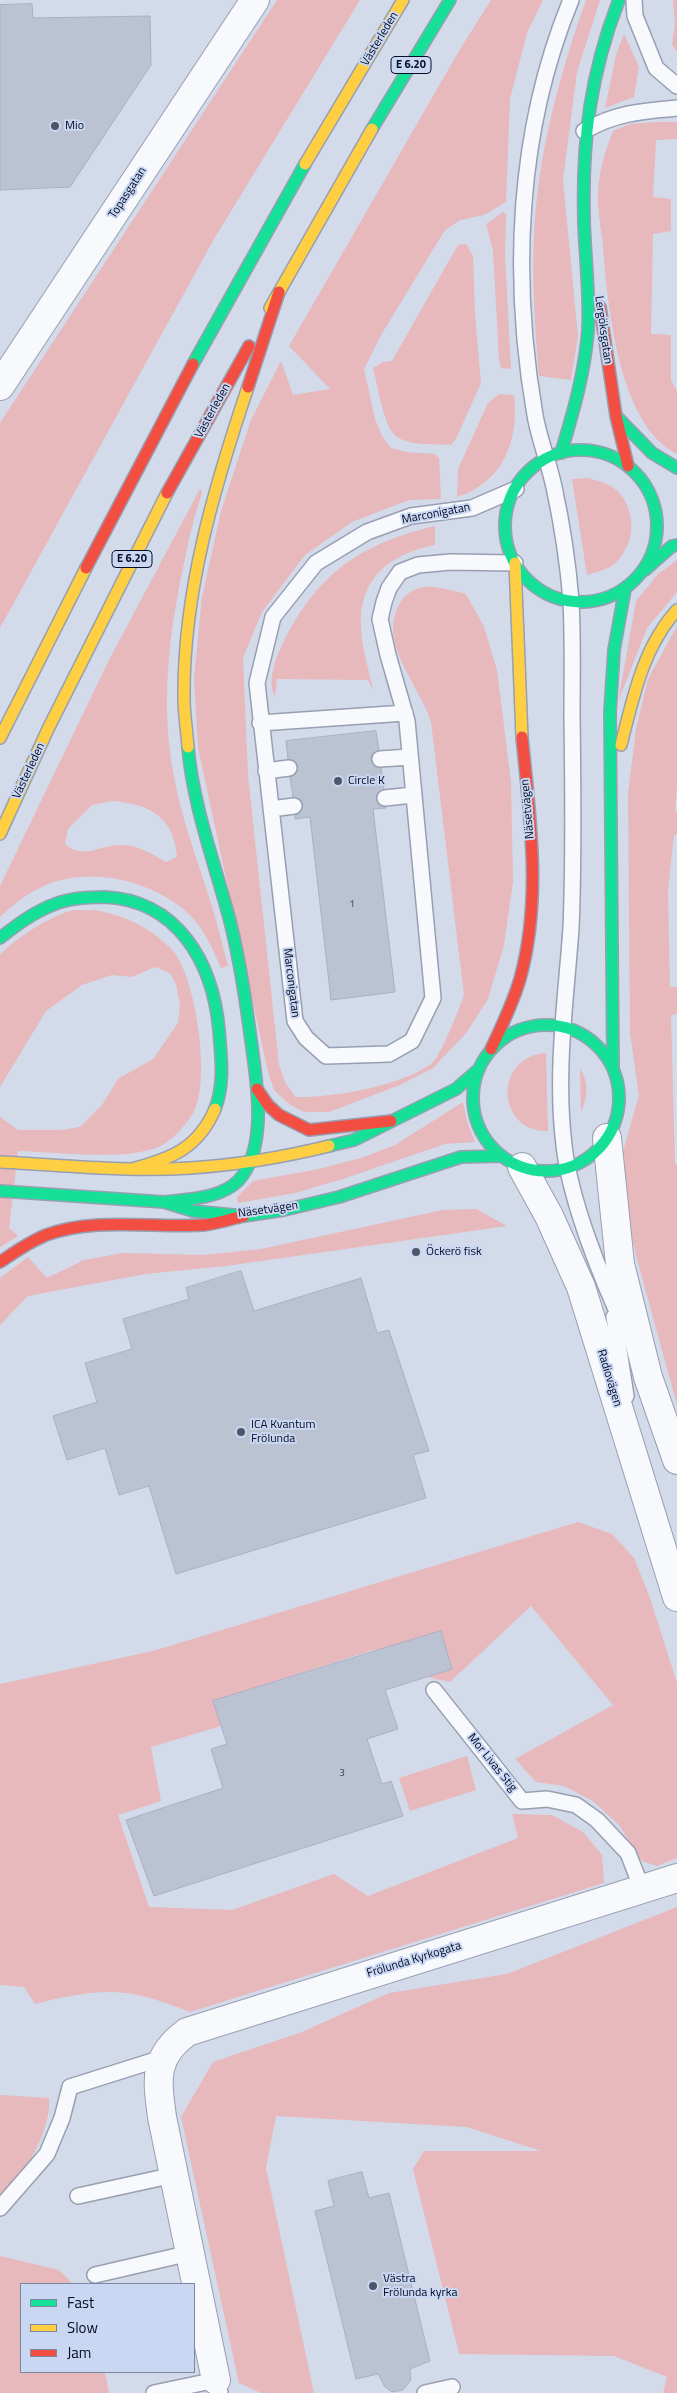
<!DOCTYPE html>
<html>
<head>
<meta charset="utf-8">
<style>
  body { margin:0 }
  #map { position:relative; width:677px; height:2393px; overflow:hidden; background:#d3daea; font-family:"Titillium Web",sans-serif }
  canvas { display:block }
  .legend { position:absolute; left:20px; top:2283px; width:175px; height:90px; box-sizing:border-box; background:#cad7f3; border:1px solid #7b86a0; margin:0; padding:6px 9px; list-style:none; font-size:15px; color:#040d24 }
  .legend li { display:flex; align-items:center; gap:10px; height:25px }
  .legend b { width:25px; border:1px solid #7b86a0 }
</style>
</head>
<body>
<div id="map">
<canvas width="677" height="2393"></canvas>
<ul class="legend">
<li><b style="height:6px;background:#16e098"></b>Fast</li>
<li><b style="height:6px;background:#ffcf43"></b>Slow</li>
<li><b style="height:6px;background:#f24e42"></b>Jam</li>
</ul>
</div>
<script>
const ctx = document.querySelector('canvas').getContext('2d');
ctx.lineJoin = 'round';
function paint(path, color) { ctx.fillStyle = color; ctx.fill(path, 'evenodd'); }
function strokePath(path, color, width, dash) { ctx.strokeStyle = color; ctx.lineWidth = width; ctx.lineCap = dash ? 'butt' : 'round'; ctx.setLineDash(dash || []); ctx.stroke(path); }
function label(font, color, halo, rows, align = 'center') {
  ctx.font = font + ' "Titillium Web",sans-serif'; ctx.lineWidth = 4; ctx.setLineDash([]); ctx.textBaseline = 'middle'; ctx.strokeStyle = halo; ctx.fillStyle = color; for (const [text, x, y, turn = 0] of rows) {
    ctx.save(); ctx.translate(x, y); ctx.rotate((+turn || 0) * Math.PI / 180); ctx.textAlign = isNaN(turn) ? turn : align; if (halo) ctx.strokeText(text, 0, 0); ctx.fillText(text, 0, 0); ctx.restore();
  }
}
paint(new Path2D(`
  M277,0H360L214,239L0,628V423Z
  M491,0H543L527,33L510,99L506,202L484,215L460,220L445,230L381,335L364,369L375,419L382,436L391,448L407,452L434,454L439,458L441,499L409,500L352,522L305,555L262,612L243,658L248,775L279,1065L285,1082L295,1097C333,1098 400,1086 431,1064C440,1058 460,1007 464,995L431,722C420,684 374,641 402,600C407,593 415,588 424,587C437,586 453,591 466,594L484,627L497,670L511,783L513,881L504,945L488,999L467,1032L433,1068L400,1085L329,1112H304L289,1104L274,1090L268,1072L198,748L194,678L202,597L221,511L251,420L281,361L293,395L330,389L289,346L459,51Z
  M586,0H600L577,72L563,180L578,336L571,380L539,376C535,330 532,284 534,238C537,156 559,77 586,0Z
  M673,0H677V52L672,45L675,23Z
  M624,34L639,67L634,97L605,108L616,55Z
  M655,122H677V139L656,140L653,197L671,199V231L653,234L651,334L671,335V380L677,391V454C618,425 608,306 603,247C601,228 597,208 598,190C600,168 605,151 613,131L630,124Z
  M503,212L506,214L505,255L511,369L501,368L499,360L493,250L486,224Z
  M466,244L473,256L475,315L481,383L456,439L451,445C435,444 412,446 397,437C383,427 378,385 373,368L383,362L392,361L455,250L458,245Z
  M499,394L514,395C519,440 504,482 457,497L458,469L488,403Z
  M588,478C597,481 609,483 616,490C637,508 636,545 615,563C608,570 596,572 587,575L572,479Z
  M200,489L202,493C194,516 189,539 184,563C169,633 160,705 174,777C182,820 197,859 210,900C217,922 222,944 228,966L221,968C213,950 205,930 190,915C153,880 87,864 40,888C25,895 12,906 0,917V886L110,658ZM113,801C151,804 174,818 177,857L166,862C154,855 138,845 123,845C99,844 86,861 65,844L68,829L92,805Z
  M435,526V545C390,554 358,578 361,628C362,649 369,670 373,690L368,680L277,679L275,697C267,681 275,660 282,645C316,575 359,544 435,526Z
  M677,560V592L647,628L618,702L636,601L657,575Z
  M677,626V787L675,811H677V835H674L668,891L670,987H677V1014L671,1015L675,1164L677,1165V1405L636,1255L620,1177L622,1155L639,1095L630,1034L628,793L636,729L648,679Z
  M94,910C124,915 152,928 173,951C196,978 210,1077 195,1109C188,1123 173,1141 158,1147C125,1161 56,1152 18,1151L9,1228L18,1236L0,1247V1117L18,1130H61L80,1127L102,1105L118,1079L153,1059L178,1023L180,1005L176,984L170,973L155,967L132,977L112,975L82,985L46,1011L0,1087V955C14,939 49,917 70,911C77,909 86,911 94,910Z
  M546,1053L548,1131C496,1132 493,1057 546,1053Z
  M580,1068C589,1084 588,1095 581,1112Z
  M463,1102L467,1122L475,1142L445,1144L343,1179L295,1193L238,1203L237,1197L253,1181L319,1169L361,1158L395,1145Z
  M476,1209L507,1226L226,1266L145,1274L28,1296L0,1325V1278L28,1257L47,1278L84,1260L123,1253L204,1255L261,1249L443,1210Z
  M578,1522L612,1534L634,1558L650,1598L677,1683V1858L657,1866L642,1861L619,1825L593,1801L564,1786L536,1782L515,1759L613,1705L531,1606L450,1682L422,1676L396,1650H373L214,1701L221,1726L151,1747L161,1801L118,1815L149,1907L232,1910L334,1874L368,1896L518,1838L512,1814L552,1815L583,1832L602,1855L604,1883L190,2012C175,2006 159,2000 142,1996C108,1987 69,1995 35,2004L24,1987L0,1985V1684L153,1651Z
  M467,1756L476,1790L410,1811L399,1778Z
  M677,1907V2393H663L667,2377L614,2356L459,2354L413,2169L424,2151H541L467,2127L276,2116L266,2168L314,2393H261L239,2383L181,2117L213,2062L302,2032L389,1993L507,1974Z
  M0,2095L49,2098C52,2130 23,2178 0,2200Z
  M0,2256L59,2270L73,2284H21V2372H105L109,2393H0Z`), '#e7b8bc');
const building = new Path2D(`
  M32,4L33,18L150,16L151,65L70,187L0,190V5Z
  M376,731L379,750L372,754L371,760L375,767L381,768L384,789L377,794L376,799L378,804L386,808L373,809L395,992L331,1000L310,817L295,819V815L300,813L303,805L301,800L293,797L290,777L295,775L298,767L296,762L288,759L286,741Z
  M241,1271L254,1311L361,1278L377,1333L389,1330L429,1451L413,1455L426,1498L176,1574L149,1486L119,1495L105,1448L67,1460L53,1416L97,1402L85,1363L132,1349L123,1319L189,1299L186,1288Z
  M441,1631L452,1669L385,1690L398,1729L367,1739L382,1784L391,1781L403,1816L154,1896L126,1820L223,1788L211,1749L227,1744L213,1701Z
  M362,2172L369,2198L389,2193L430,2361L410,2369L411,2380L403,2390L392,2392L385,2387L378,2374L356,2379L315,2211L334,2206L328,2181Z`);
paint(building, '#bbc2d2');
strokePath(building, '#a8b0c4', 1);
const lane = new Path2D(`
  M571,0C517,131 511,277 535,415C539,439 549,463 554,487C562,524 568,563 571,601C573,639 572,679 572,717C573,787 574,858 571,928C566,999 555,1073 564,1145C570,1201 602,1280 626,1331
  M634,0L635,16L656,68L677,86
  M584,131C615,113 642,111 677,108
  M515,563L450,562L418,565L400,572L389,588L384,602L380,619L388,655L407,721L433,998L412,1041L389,1054L326,1056L306,1038L295,1021L257,683L273,617L316,563L367,532L411,516L472,508L516,489
  M260,723L405,713
  M380,759L410,757
  M266,771L289,768
  M385,798L413,795
  M271,809L294,806
  M614,1317L626,1396
  M434,1690L522,1801L547,1799L576,1805L597,1820L628,1853L642,1889
  M78,2196L174,2175
  M0,2208L47,2154L62,2118L70,2087L162,2058
  M95,2275L190,2253
  M154,2393L216,2380L220,2393
  M425,2393L452,2387`);
const street = new Path2D(`
  M0,386L255,0
  M607,1138L620,1264L648,1377L677,1460
  M522,1167L549,1216L581,1287L677,1597
  M216,2380L162,2117C157,2079 153,2057 187,2032L677,1878`);
const fast = new Path2D(`
  M372,129L450,0
  M193,364L305,164
  M618,418L652,453L677,468
  M505 526a76 76 0 1 1 152 0a76 76 0 1 1-152 0Z
  M561,453C573,413 585,372 588,330C590,294 585,257 584,220C582,141 590,74 619,0
  M645,570L672,546L677,545
  M0,938C18,924 34,912 55,904C70,898 88,897 104,897C178,900 213,963 219,1030C221,1056 225,1084 215,1109
  M473 1098a73 73 0 1 1 146 0a73 73 0 1 1-146 0Z
  M613,1068L610,712L614,650L625,589
  M329,1146L354,1140L456,1089L479,1069
  M0,1191L164,1202L193,1211L244,1216L284,1210L339,1197L461,1157L501,1156
  M164,1202C188,1199 221,1199 239,1180C266,1149 258,1091 253,1055C247,1010 241,965 230,921C215,864 193,806 188,747`);
const slow = new Path2D(`
  M305,164L403,0
  M270,308L372,129
  M515,563L522,737
  M0,738L86,568
  M621,745C633,698 643,647 677,610
  M188,747C187,731 184,715 184,698C183,592 214,488 248,387
  M0,834L48,729L167,493
  M0,1162C63,1165 127,1172 190,1168C237,1165 284,1157 329,1146
  M132,1169C170,1159 198,1149 215,1109`);
const jam = new Path2D(`
  M600,307L616,416L628,466
  M248,387L279,292
  M167,493L249,346
  M86,568L193,364
  M491,1049C502,1026 513,1003 520,979C542,900 530,817 522,737
  M257,1089L268,1105L279,1115L309,1130L391,1121
  M0,1262C15,1252 29,1242 46,1235C96,1217 152,1228 203,1225C217,1224 230,1219 244,1216`);
strokePath(lane, '#979fb2', 18);
strokePath(street, '#979fb2', 30);
strokePath(fast, '#979fb2', 14);
strokePath(slow, '#979fb2', 14);
strokePath(jam, '#979fb2', 14);
strokePath(lane, '#f8f9fc', 15);
strokePath(street, '#f8f9fc', 28);
strokePath(fast, '#16e098', 11);
strokePath(slow, '#ffcf43', 11);
strokePath(jam, '#f24e42', 11);
for (const [x, y, r, color] of [
  [55,126,5,"#4c5569"],
  [338,781,5,"#4c5569"],
  [416,1252,5,"#4c5569"],
  [241,1432,5,"#4c5569"],
  [373,2286,5,"#4c5569"]
]) { const dot = new Path2D(); dot.arc(x, y, r, 0, 2 * Math.PI); ctx.fillStyle = color; ctx.fill(dot); strokePath(dot, '#cad7f3', 2); }
label('10px', '#363e53', null, [
  ["1",352,905],
  ["3",342,1774]
]);
for (const [x, y, w] of [
  [411,65,40],
  [132,559,40]
]) { const box = new Path2D(); box.roundRect(x - w / 2, y - 8.5, w, 17, 4); ctx.fillStyle = '#cad7f3'; ctx.fill(box); strokePath(box, '#040d24', 1); }
label('bold 11px', '#040d24', null, [
  ["E 6.20",411,65],
  ["E 6.20",132,559]
]);
label('12px', '#040d24', '#cad7f3', [
  ["Västerleden",380,39,-59],
  ["Topasgatan",128,193,-57],
  ["Lergöksgatan",603,330,82],
  ["Västerleden",213,411,-61],
  ["Marconigatan",436,514,-11],
  ["Västerleden",29,771,-65],
  ["Näsetvägen",528,809,-95],
  ["Marconigatan",291,983,83],
  ["Näsetvägen",268,1210,-8],
  ["Radiovägen",609,1378,73],
  ["Mor Livas Stig",492,1763,51],
  ["Frölunda Kyrkogata",414,1960,-17]
]);
label('12px', '#040d24', '#cad7f3', [
  ["Mio",65,126],
  ["Circle K",348,781],
  ["Öckerö fisk",426,1252],
  ["ICA Kvantum",251,1425],
  ["Frölunda",251,1439],
  ["Västra",383,2279],
  ["Frölunda kyrka",383,2293]
], 'left');
</script>
</body>
</html>
